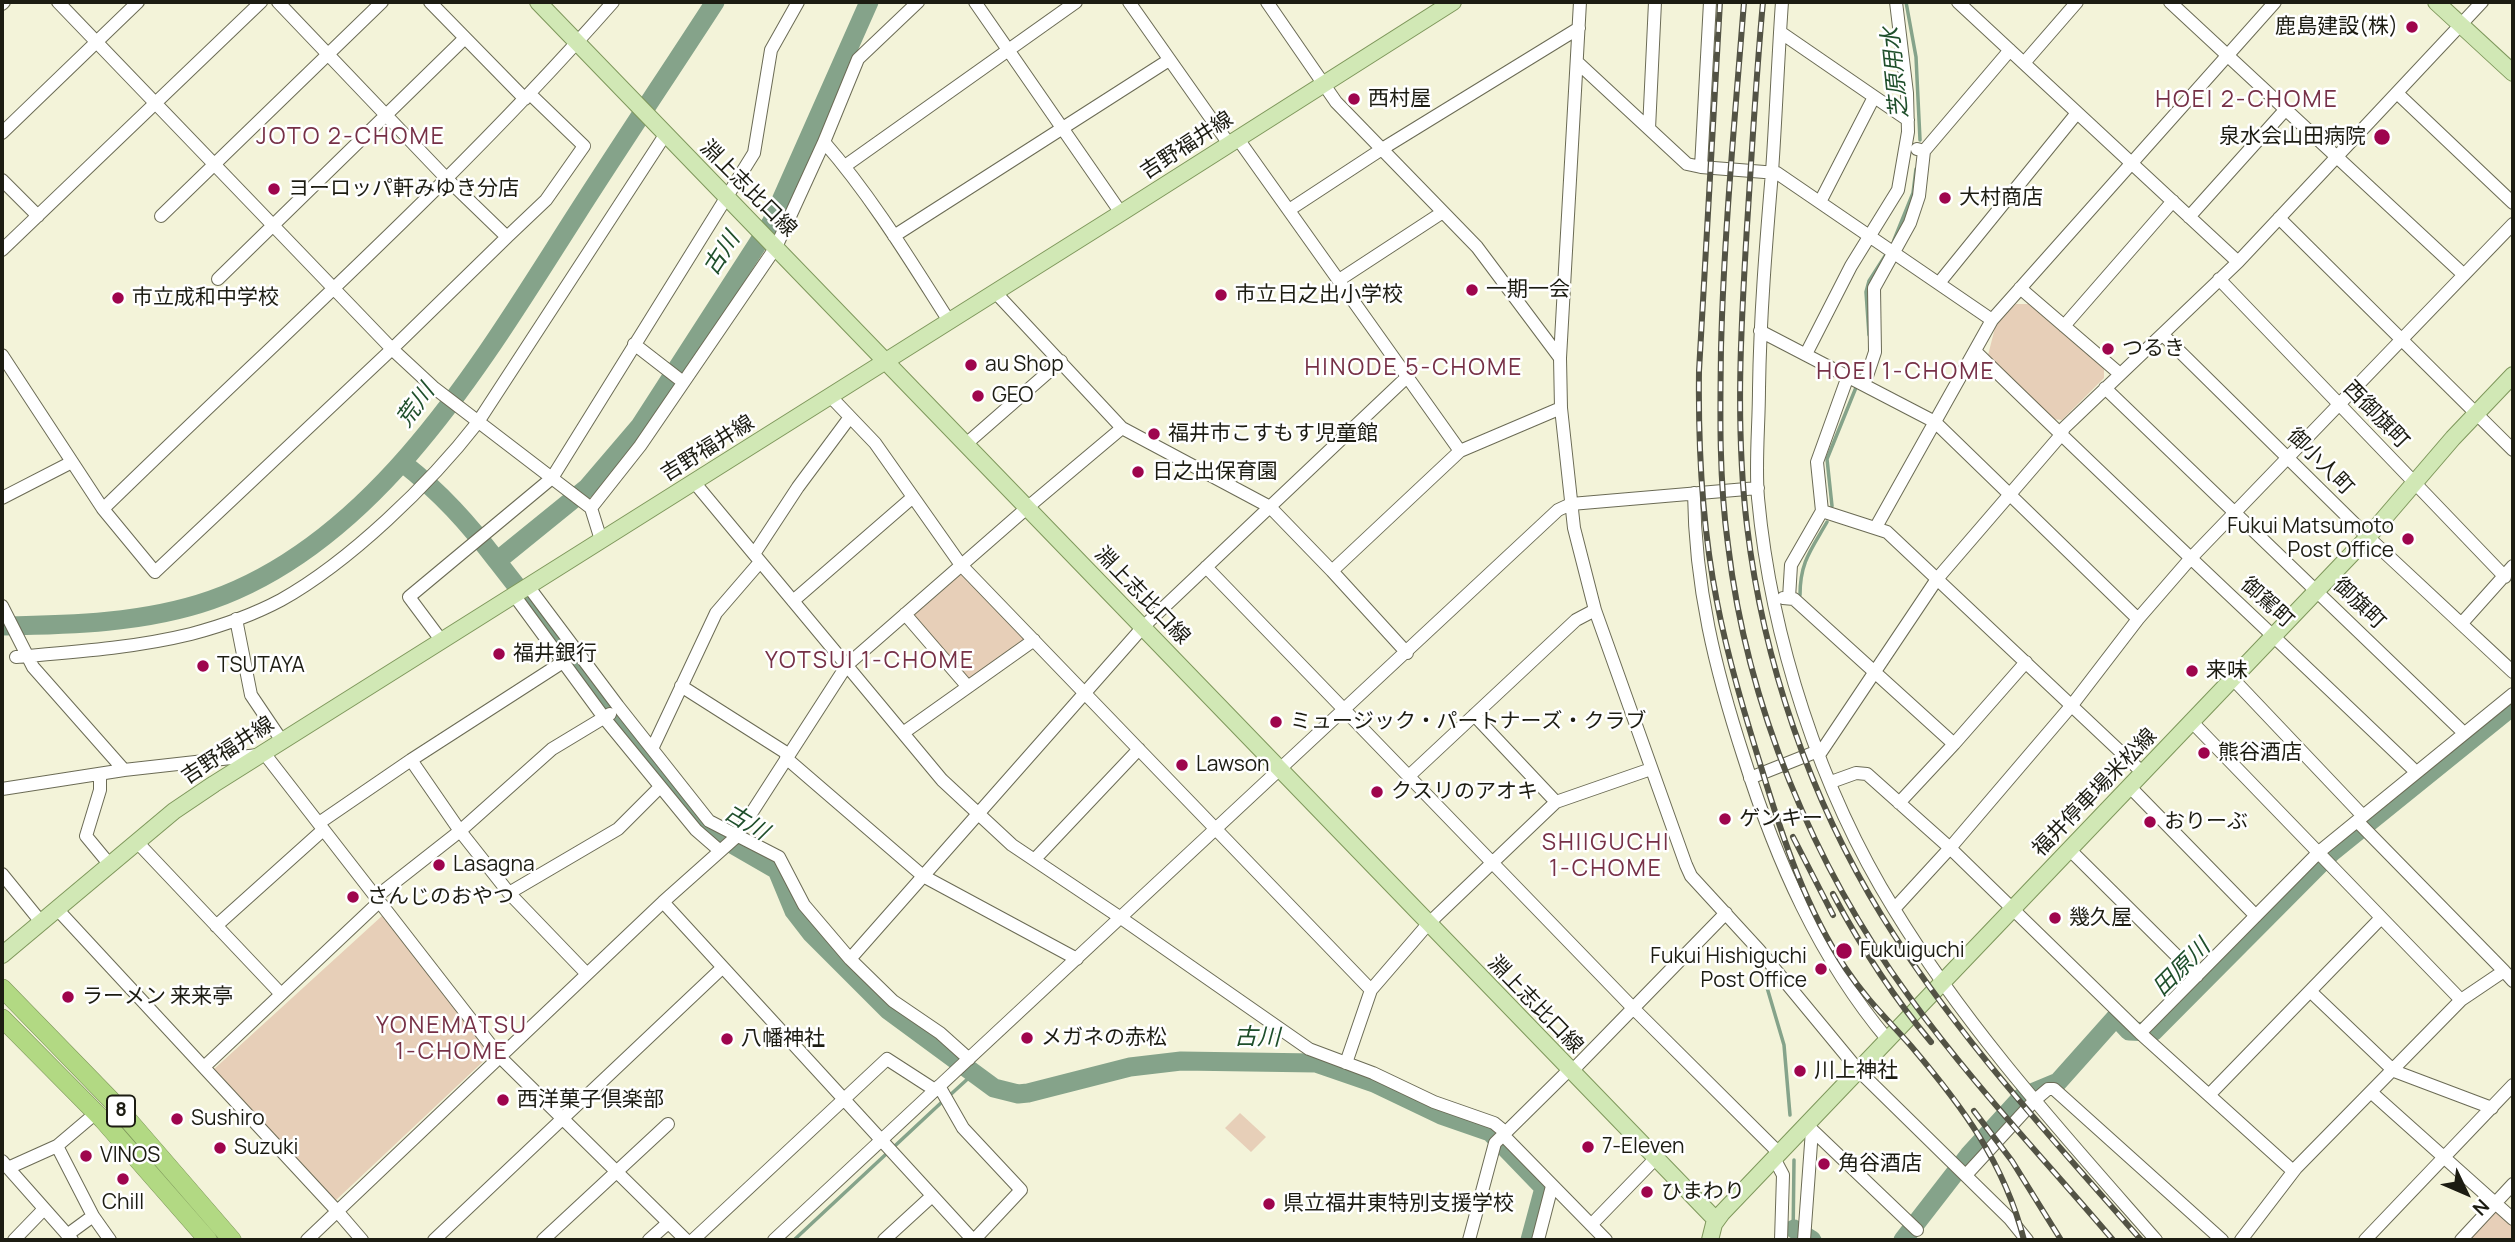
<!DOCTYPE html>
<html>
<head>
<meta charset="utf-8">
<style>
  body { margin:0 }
  #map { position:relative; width:2515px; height:1242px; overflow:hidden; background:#f3f3d9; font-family:Manrope,sans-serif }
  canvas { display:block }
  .frame { position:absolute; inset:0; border:4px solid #1c1c12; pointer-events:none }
  .north { position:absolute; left:2431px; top:1158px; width:70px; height:70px; -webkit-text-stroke:5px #fff; paint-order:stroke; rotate:134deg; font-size:19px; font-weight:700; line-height:28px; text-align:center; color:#1c1c12 }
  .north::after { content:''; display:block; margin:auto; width:24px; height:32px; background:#1c1c12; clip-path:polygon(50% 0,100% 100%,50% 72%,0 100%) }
</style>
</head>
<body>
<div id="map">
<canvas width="2515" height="1242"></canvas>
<div class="frame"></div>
<div class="north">N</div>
</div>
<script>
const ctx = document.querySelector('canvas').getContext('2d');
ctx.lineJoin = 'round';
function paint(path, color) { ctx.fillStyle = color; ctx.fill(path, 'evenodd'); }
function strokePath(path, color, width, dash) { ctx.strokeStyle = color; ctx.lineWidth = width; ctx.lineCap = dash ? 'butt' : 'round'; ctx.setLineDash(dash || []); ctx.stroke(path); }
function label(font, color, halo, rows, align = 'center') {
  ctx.font = font + ' Manrope,"Noto Sans JP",sans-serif'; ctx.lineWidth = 5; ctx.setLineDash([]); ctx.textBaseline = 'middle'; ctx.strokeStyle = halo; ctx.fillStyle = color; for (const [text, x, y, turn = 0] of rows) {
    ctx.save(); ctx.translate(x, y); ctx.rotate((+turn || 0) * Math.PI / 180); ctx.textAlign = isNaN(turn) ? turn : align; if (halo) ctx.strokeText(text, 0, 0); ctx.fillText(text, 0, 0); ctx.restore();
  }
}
paint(new Path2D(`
  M2016,304H2031L2104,369V378L2062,420L2051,419L1988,355L1996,324Z
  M961,565L1034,640L968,687L905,614Z
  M383,915L491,1054L335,1201L213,1070Z
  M1240,1113L1266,1137L1251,1152L1225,1128Z
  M2496,1203L2513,1219V1240H2461Z`), '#e7cfb8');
strokePath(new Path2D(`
  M1906,2L1916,57L1920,140
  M1894,240L1913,193L1916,169
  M1869,335L1866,292L1869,281L1885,256
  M1859,378L1865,362
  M1832,506L1827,459L1857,385
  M1800,595C1800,562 1811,550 1827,522
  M1763,974L1784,1045L1790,1115
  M949,1096L973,1074
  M794,1240L943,1101
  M1793,1240L1794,1160`), '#85a38a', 3.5);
strokePath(new Path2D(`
  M869,2L771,223L640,426L587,488L497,561L706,829L777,870L794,911L811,933L888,1010L994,1088L1018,1094L1028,1093L1130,1067L1181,1061L1316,1063L1374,1083L1441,1115L1490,1132L1544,1188L1530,1240
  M403,463C441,493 468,523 497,561
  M2,626C71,625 145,623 211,600C379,541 485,357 576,215C622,143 669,73 715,2
  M1794,1229L1812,1240
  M1903,1240L1969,1155L2022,1097L2058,1082L2116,1017L2129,1031L2153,1032L2332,852L2513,706`), '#85a38a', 19);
const minor = new Path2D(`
  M58,2L392,349L433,387L591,508L601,540
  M430,2L525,99
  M975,2L1121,213
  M1129,2L1229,144
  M1267,2L1336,102L1477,247L1560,358
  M1580,2L1560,358L1561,408L1574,528L1595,610L1686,865L1691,876L1759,950L1859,1071L2010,1219L2027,1240
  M1782,2C1778,58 1776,115 1772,172C1766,244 1760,317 1759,389C1759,425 1755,463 1758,498C1771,638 1820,790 1894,909C1967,1029 2064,1135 2156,1240
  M1958,2L2238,262
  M2170,2L2464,275
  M2,4L4,2
  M1780,32L1908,120
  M1577,62L1687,164L1701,167L1710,2
  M2024,63L2077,2
  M2397,93L2513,203
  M1649,129L1655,2
  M2,133L138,2
  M1238,139L1460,451
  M824,142C872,197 910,260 949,321
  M1917,149L1924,151L2010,50
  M845,166L1076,2
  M1701,167L1777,173L1992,320
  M2,180L38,216
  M1820,202L1874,97
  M1289,210L1382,149L1579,28
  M161,216L382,2
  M2189,217L2286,109
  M2279,218L2513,450
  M894,236L1169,60
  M507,237L546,200L584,146L530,94
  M2,250L261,2
  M218,279L465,38
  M2219,279L2505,577
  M1339,280L1443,212
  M1939,283L2077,113
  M2020,288L2120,374
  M995,292L1122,428L1270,507L1332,571L1407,653
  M2064,326L2173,201
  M1760,331L1935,422L2138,619
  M2163,335L2368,537L2513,672
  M634,344L683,382
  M1975,351C2120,493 2269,631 2416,772
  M1806,354L1851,266L1898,190L1908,132L1907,93L1896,2
  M2,355L103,509L155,572L392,349L507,237L446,178L278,2
  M1864,385L1875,352L1874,288L1910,223L1919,196L1924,151
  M2105,388L2464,733
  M830,396L875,443L961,565L1371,990
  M966,444L1061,361
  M694,482L942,780L1012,845L1121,918L1309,1049L1373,1073L1434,1102L1494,1123L1505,1132
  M1694,493C1695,587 1715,669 1744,758C1776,860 1819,958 1888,1040
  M2,498L72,462
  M591,508L640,446L776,247L824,142L858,59L918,2
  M103,509C274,342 455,182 613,2
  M1822,511L1817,462L1848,376
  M1876,527L1992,320L2275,2
  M754,554L798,487L850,417
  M1206,567L1633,1008L1779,1153
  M1332,571L1460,451L1561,408
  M528,586L618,706L709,821L779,857L804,905L850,959L893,1001L940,1033L969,1059
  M514,595L605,719L696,830L719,850
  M1783,598L1794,599L1954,744
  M1789,598L1791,565L1822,511L1887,532L2143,773
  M793,601L913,497
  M2,606L33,667L124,770
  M905,614L968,687
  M236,619L251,695L282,741
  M2462,623L2513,566
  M441,640L409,597L552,478L754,153L771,50L798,2
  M16,657C74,652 134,648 191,634C221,626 253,615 281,600C349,562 430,484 478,422L665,135
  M2233,679L2363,816
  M681,686L788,754
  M1474,715L1556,802
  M2192,722L2461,1000
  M903,733L1034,640
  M652,749L716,613L760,562
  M264,753L500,1057L686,1240
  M1819,755L1937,579L2061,435L2064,428L2238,262L2482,2
  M786,758L923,876L1077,959
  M411,760L460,831L509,893L587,974
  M100,774V790L86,836L110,865
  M1409,776L1576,620L1595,610
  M1750,778L1818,751
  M1831,782L1856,773L1867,774L1950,848L2140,1033L2293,1171
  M2130,787L2256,916
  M2,789L124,770L258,755
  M1899,803L1954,744L2026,662
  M2357,821L2504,971
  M319,823L411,760L563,662
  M137,842L281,994
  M2070,850L2197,976
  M1035,859L1139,749
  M2,874L41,922
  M509,893L618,829L660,787
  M376,897L460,831L552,749L610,714
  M663,902L973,1240
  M57,909L337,1211L362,1240
  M1894,909L1950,848L2072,705L2138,619L2190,559L2513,224
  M216,926L323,830
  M850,959L1143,627L1408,376
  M2310,991L2394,1071L2492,1108
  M2140,1033L2319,852L2513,694
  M1346,1063L1371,990L1428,924L1556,802L1651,769
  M204,1067L379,902
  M1571,1072L1726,913
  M939,1086L963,1128L1021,1190L974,1240
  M2372,1093L2513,1219
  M2209,1095L2381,918
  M1807,1125L1917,1230
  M1503,1135L1606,1240
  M57,1146L93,1216L110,1240
  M1774,1158L1783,1175L1781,1240
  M2,1161L72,1240
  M8,1168L57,1146L96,1113
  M1966,1175L2035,1100L2048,1089H2054L2222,1240
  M1591,1225L1655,1159
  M67,1235L93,1216
  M14,1240L44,1209
  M307,1240L663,902L736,837L847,665L1028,507L1122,428
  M434,1240L722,968
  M543,1240L668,1124
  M649,1240L668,1223
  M693,1240L887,1059L935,1090
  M774,1240L1558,510L1571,504L1758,488
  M884,1240L932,1196
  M1469,1240L1495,1143L1569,1070
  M1538,1240L1552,1186
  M1804,1240L1812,1130
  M2241,1240L2296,1168L2461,1000L2504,971L2513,981
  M2365,1240L2513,1085
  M2461,1240L2513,1184`);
const major = new Path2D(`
  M538,2L1716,1220
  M2436,2L2513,73
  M2,955L174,811L214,784L1121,213L1453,2
  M1710,1240L1714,1224L1722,1213L2368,537L2453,438L2513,375`);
const highway = new Path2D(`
  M2,988L111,1100L232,1240
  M2,1018L103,1120L208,1240`);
strokePath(minor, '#6b6b55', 14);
strokePath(major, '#7e975b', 18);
strokePath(highway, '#7e975b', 19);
strokePath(minor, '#fff', 12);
strokePath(major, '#d1e8b5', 16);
strokePath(highway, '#b2d983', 18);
const rail = new Path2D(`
  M1720,2L1699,371C1698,448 1702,526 1717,602C1728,659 1745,715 1762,770C1783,839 1806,909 1846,969C1866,999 1888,1020 1911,1046C1962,1106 2004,1162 2024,1240
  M1744,2C1735,117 1724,232 1721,348C1720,414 1719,480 1728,545C1747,705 1813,865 1908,995C1970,1081 2045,1160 2113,1240
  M1763,2C1756,76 1752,151 1747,226C1741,326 1735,426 1747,526C1763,661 1810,799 1882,916C1955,1034 2050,1136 2141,1240
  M1793,837L1833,915
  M1833,894C1861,947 1893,997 1931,1042
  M1974,1111L2012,1161L2061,1240`);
strokePath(rail, '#535345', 6);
strokePath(rail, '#fff', 3.5, [10]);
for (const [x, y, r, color] of [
  [2412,27,7,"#9e054d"],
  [1354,99,7,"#9e054d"],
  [2382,137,9,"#9e054d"],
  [274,189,7,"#9e054d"],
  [1945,198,7,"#9e054d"],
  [1472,290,7,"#9e054d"],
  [1221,295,7,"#9e054d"],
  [118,298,7,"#9e054d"],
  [2108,349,7,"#9e054d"],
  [971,365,7,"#9e054d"],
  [978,396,7,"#9e054d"],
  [1154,434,7,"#9e054d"],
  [1138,472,7,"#9e054d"],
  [2408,539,7,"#9e054d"],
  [499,654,7,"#9e054d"],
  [203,666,7,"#9e054d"],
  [2192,671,7,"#9e054d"],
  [1276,722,7,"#9e054d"],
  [2204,753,7,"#9e054d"],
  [1182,765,7,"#9e054d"],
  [1377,792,7,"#9e054d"],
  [1725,819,7,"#9e054d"],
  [2150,822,7,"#9e054d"],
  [439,865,7,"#9e054d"],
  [353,897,7,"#9e054d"],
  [2055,918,7,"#9e054d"],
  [1844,951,9,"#9e054d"],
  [1821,969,7,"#9e054d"],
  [68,997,7,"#9e054d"],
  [1027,1038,7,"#9e054d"],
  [727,1039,7,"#9e054d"],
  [1800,1071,7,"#9e054d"],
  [503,1100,7,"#9e054d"],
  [177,1119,7,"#9e054d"],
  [1588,1147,7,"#9e054d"],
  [220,1148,7,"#9e054d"],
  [86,1156,7,"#9e054d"],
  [1824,1164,7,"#9e054d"],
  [123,1179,7,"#9e054d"],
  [1647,1192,7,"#9e054d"],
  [1269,1204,7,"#9e054d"]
]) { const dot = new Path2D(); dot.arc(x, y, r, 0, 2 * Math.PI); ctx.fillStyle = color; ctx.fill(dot); strokePath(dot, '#fff', 2.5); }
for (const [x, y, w] of [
  [121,1111,28]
]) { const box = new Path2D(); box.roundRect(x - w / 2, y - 15.5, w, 31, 5); ctx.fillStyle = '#fff'; ctx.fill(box); strokePath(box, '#1c1c12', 2); }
label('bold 19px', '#1c1c12', null, [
  ["8",121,1111]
]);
label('21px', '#1c1c12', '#fff', [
  ["鹿島建設(株)",2398,27,"right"],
  ["西村屋",1368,99],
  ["泉水会山田病院",2366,137,"right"],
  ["ヨーロッパ軒みゆき分店",288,189],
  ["大村商店",1959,198],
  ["一期一会",1486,290],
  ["市立日之出小学校",1235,295],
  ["市立成和中学校",132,298],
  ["つるき",2122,349],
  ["au Shop",985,365],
  ["GEO",992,396],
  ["福井市こすもす児童館",1168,434],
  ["日之出保育園",1152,472],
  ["Fukui Matsumoto",2394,527,"right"],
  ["Post Office",2394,551,"right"],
  ["福井銀行",513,654],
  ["TSUTAYA",217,666],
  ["来味",2206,671],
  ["ミュージック・パートナーズ・クラブ",1290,722],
  ["熊谷酒店",2218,753],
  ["Lawson",1196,765],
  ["クスリのアオキ",1391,792],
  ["ゲンキー",1739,819],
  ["おりーぶ",2164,822],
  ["Lasagna",453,865],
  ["さんじのおやつ",367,897],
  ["幾久屋",2069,918],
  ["Fukuiguchi",1860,951],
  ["Fukui Hishiguchi",1807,957,"right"],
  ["Post Office",1807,981,"right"],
  ["ラーメン 来来亭",82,997],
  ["メガネの赤松",1041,1038],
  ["八幡神社",741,1039],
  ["川上神社",1814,1071],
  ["西洋菓子倶楽部",517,1100],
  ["Sushiro",191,1119],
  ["7-Eleven",1602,1147],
  ["Suzuki",234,1148],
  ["VINOS",100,1156],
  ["角谷酒店",1838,1164],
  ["ひまわり",1661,1192],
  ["Chill",123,1203,"center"],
  ["県立福井東特別支援学校",1283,1204]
], 'left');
label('21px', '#1c1c12', '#fff', [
  ["吉野福井線",1187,146,-33],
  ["淵上志比口線",748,189,45],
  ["西御旗町",2376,415,46],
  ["吉野福井線",708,449,-32],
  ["御小人町",2320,462,45],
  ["淵上志比口線",1142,596,46],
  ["御駕町",2267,603,42],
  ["御旗町",2359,604,44],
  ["吉野福井線",228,751,-33],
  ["福井停車場米松線",2095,793,-46],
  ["淵上志比口線",1535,1005,46]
]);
label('italic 23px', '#1f4f2b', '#fff', [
  ["芝原用水",1896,73,-96],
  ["古川",722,254,-57],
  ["荒川",416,406,-54],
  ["古川",746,823,31],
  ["田原川",2182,968,-45],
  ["古川",1257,1038,1]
]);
ctx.letterSpacing = '2px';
label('23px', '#763046', '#fff', [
  ["HOEI 2-CHOME",2247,101],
  ["JOTO 2-CHOME",351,138],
  ["HINODE 5-CHOME",1414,369],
  ["HOEI 1-CHOME",1906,373],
  ["YOTSUI 1-CHOME",870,662],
  ["SHIIGUCHI",1606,844],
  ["1-CHOME",1606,870],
  ["YONEMATSU",452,1027],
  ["1-CHOME",452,1053]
]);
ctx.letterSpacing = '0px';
</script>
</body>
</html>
